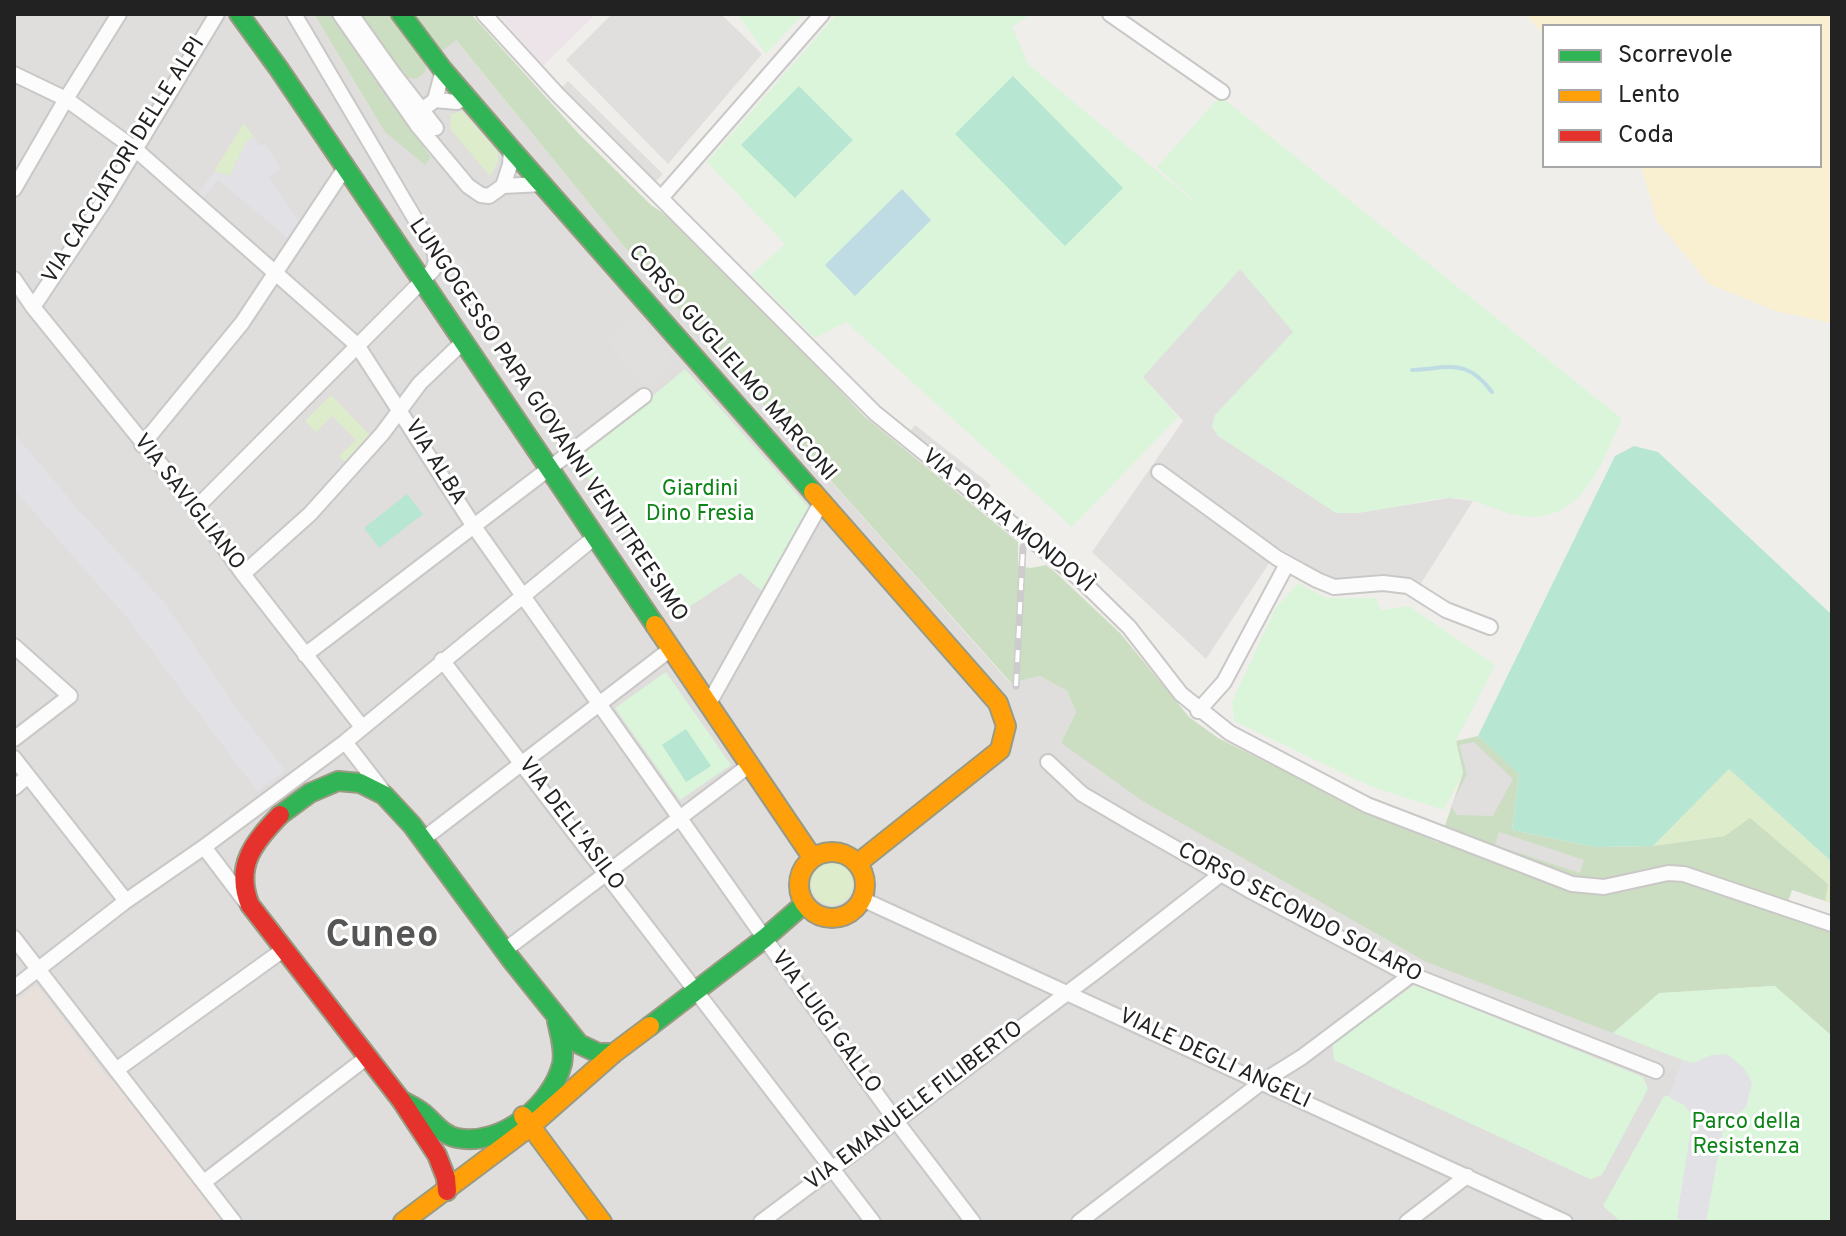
<!DOCTYPE html>
<html>
<head>
<meta charset="utf-8">
<style>
  body { margin:0 }
  #map { position:relative; width:1846px; height:1236px; overflow:hidden; background:#f0eeeb; font-family:Overpass,sans-serif }
  canvas { display:block }
  .frame { position:absolute; inset:0; border:16px solid #222; pointer-events:none }
  .legend { position:absolute; left:1542px; top:24px; width:280px; height:144px; box-sizing:border-box; background:#fff; border:2px solid #a7a7a7; margin:0; padding:10px 14px; list-style:none; font-size:24px; color:#222 }
  .legend li { display:flex; align-items:center; gap:16px; height:40px }
  .legend b { width:40px; border:2px solid #a7a7a7 }
</style>
</head>
<body>
<div id="map">
<canvas width="1846" height="1236"></canvas>
<div class="frame"></div>
<ul class="legend">
<li><b style="height:10px;background:#30b455"></b>Scorrevole</li>
<li><b style="height:10px;background:#ff9f0a"></b>Lento</li>
<li><b style="height:10px;background:#e5322d"></b>Coda</li>
</ul>
</div>
<script>
const ctx = document.querySelector('canvas').getContext('2d');
ctx.lineJoin = 'round';
function paint(path, color) { ctx.fillStyle = color; ctx.fill(path, 'evenodd'); }
function strokePath(path, color, width, dash) { ctx.strokeStyle = color; ctx.lineWidth = width; ctx.lineCap = dash ? 'butt' : 'round'; ctx.setLineDash(dash || []); ctx.stroke(path); }
function label(font, color, halo, rows, align = 'center') {
  ctx.font = font + ' Overpass,sans-serif'; ctx.lineWidth = 6; ctx.setLineDash([]); ctx.textBaseline = 'middle'; ctx.strokeStyle = halo; ctx.fillStyle = color; for (const [text, x, y, turn = 0] of rows) {
    ctx.save(); ctx.translate(x, y); ctx.rotate((+turn || 0) * Math.PI / 180); ctx.textAlign = isNaN(turn) ? turn : align; if (halo) ctx.strokeText(text, 0, 0); ctx.fillText(text, 0, 0); ctx.restore();
  }
}
paint(new Path2D(`
  M14,14H314L384,131L431,156L378,83L397,71L427,63L455,39L645,272L1010,683L1040,676L1067,691L1076,712L1061,744L1832,1036V1222H14Z`), '#dfdedc');
paint(new Path2D(`
  M498,14H596L543,66Z`), '#ede4e9');
paint(new Path2D(`
  M37,985L108,1078L121,1086L226,1222H14V1002Z`), '#eae0db');
paint(new Path2D(`
  M462,111L498,152V162L490,176L450,129L451,114Z
  M244,123L254,137L247,141L229,177L214,171Z
  M331,395L371,436L345,462L339,456L356,440L332,416L316,432L305,421Z
  M1729,769L1832,862V904L1825,901L1828,883L1725,836L1653,846Z
  M811 884a21 21 0 1 1 42 0a21 21 0 1 1-42 0Z`), '#ddeccb');
paint(new Path2D(`
  M314,14H471L578,133L651,205L664,214L750,296L865,417L1018,542V566L1031,568L1046,565L1054,571L1120,633L1189,717L1218,738L1360,809L1439,843L1463,773L1456,741L1478,736L1519,773L1512,830L1595,847L1653,846L1725,836L1750,818L1828,884L1825,901L1792,890L1784,913L1832,933V1036L1774,986L1659,993L1613,1033L1426,962L1144,802L1061,743L1076,712L1067,691L1040,676L1011,683L645,272L456,40L427,63L425,72L417,79L404,77L397,71L378,83L431,157L425,165L384,131Z`), '#cbdec1');
paint(new Path2D(`
  M1526,14H1832V323L1779,312L1709,284L1657,221L1641,166H1820V26H1544V35Z`), '#f8f0d0');
paint(new Path2D(`
  M737,14H803L766,54Z
  M837,14H1031L1012,27L1029,65L1202,208L1157,167L1220,96L1622,419C1600,467 1580,528 1516,515C1496,511 1477,499 1457,498C1421,497 1384,514 1348,515C1322,515 1244,454 1218,436L1212,427L1215,415L1143,377L1178,417L1072,527L846,322L815,338L751,275L785,244L707,162Z
  M685,369L811,510L767,595L740,573L680,613L576,460Z
  M1298,583L1327,598H1376L1381,610L1409,606L1495,665L1456,741L1463,773L1444,810L1370,786L1234,721L1232,702L1275,609Z
  M666,672L731,765L680,800L615,708Z
  M1414,985L1643,1077L1648,1089L1602,1175L1590,1179L1334,1060L1332,1044Z
  M1775,986L1832,1036V1222H1621L1603,1206L1664,1096H1670L1682,1060L1613,1033L1659,993Z`), '#daf5da');
paint(new Path2D(`
  M1013,76L1123,188L1065,246L955,134Z
  M799,86L853,140L795,198L741,145Z
  M1634,446L1658,452L1832,615V862L1729,769L1653,846L1595,847L1512,830L1519,774L1478,736L1615,456Z
  M407,494L423,514L379,548L364,528Z
  M686,729L711,766L686,782L662,745Z`), '#b7e6d2');
paint(new Path2D(`
  M612,14H721L762,54L668,164L566,60Z
  M568,81L663,174L655,182L560,89Z
  M399,167L457,257L472,267L457,289L448,279L455,269L438,249L396,174Z
  M1240,269L1293,332L1215,415L1212,427L1218,436L1336,513H1359L1449,498L1473,501L1420,585L1408,579L1380,574L1332,579L1279,548L1206,659L1092,552L1183,421L1143,377Z
  M637,315L675,363L644,388L606,340Z
  M915,425L991,485L984,494L908,434Z
  M1474,742L1513,779L1493,816L1457,815L1451,806L1467,774L1459,745Z
  M1061,743L1144,802L1426,962L1682,1060L1678,1073L1416,969L1137,810L1056,751Z
  M1499,832L1584,860L1580,873L1495,845Z`), '#e0dfde');
paint(new Path2D(`
  M254,137L260,146L265,144L281,168L269,177L301,225L291,241L218,180L199,203L195,199L214,171L229,176L247,141Z
  M14,433L77,508L164,602L241,714L285,770L271,781L257,791L128,619L19,495L14,489Z
  M1727,1054L1745,1069L1752,1083L1746,1107L1723,1129L1706,1222H1687L1677,1218L1693,1116L1684,1105L1669,1097L1682,1060L1694,1063L1711,1055Z`), '#e2e1e5');
paint(new Path2D(`
  M902,189L931,220L855,296L825,265Z`), '#bfdbe3');
strokePath(new Path2D(`
  M1412,370C1450,368 1467,358 1492,392`), '#bfdbe3', 4);
const street = new Path2D(`
  M340,14L418,126L468,186L481,195L489,196L503,186L543,184
  M351,14L393,73L436,128
  M484,14L557,94L875,413L1080,579L1129,627L1181,694L1230,733L1367,805L1572,884L1604,887L1668,873L1684,874L1832,924
  M1110,14L1222,92
  M14,74L66,99L135,149L357,345L473,525L758,929L896,1121L973,1222
  M435,100L457,102L467,97
  M422,110L435,100L443,70
  M503,186L510,165L511,149
  M14,189L66,99L119,14
  M661,198L822,14
  M14,279L33,307L196,508L243,574L362,727
  M33,307L106,198L217,14
  M142,445L242,323L345,168
  M1159,472L1277,558L1317,580L1334,587L1383,583L1408,586L1446,610L1490,627
  M196,508L433,270L436,261L434,251L294,14
  M243,574L310,514L382,434L420,383L463,342
  M14,646L70,696L14,739
  M305,655L644,396
  M442,660L873,1222
  M708,705L821,503
  M1198,711L1224,682L1287,564
  M345,742L383,791
  M14,758L126,901
  M1048,762L1082,794L1133,824L1249,890L1400,970L1656,1071
  M14,788L28,776
  M422,840L672,648
  M204,847L245,901
  M862,899L1565,1222
  M14,938L234,1222
  M505,950L751,764
  M14,988L126,901L204,847L345,742L595,537
  M116,1070L283,950
  M204,1182L366,1058
  M761,1222L1098,970L1221,874
  M1079,1222L1262,1082L1302,1057L1411,975
  M1407,1222L1467,1176`);
const fast = new Path2D(`
  M239,14L279,69L655,625
  M401,14L443,70L511,149L813,492
  M280,815L310,793L338,781L360,783L384,795L412,825L510,958L579,1044L598,1053H614
  M650,1026L765,938L804,904
  M401,1100C408,1104 416,1107 423,1113C434,1122 442,1135 457,1138C501,1147 552,1105 562,1064C565,1050 560,1035 557,1021`);
const slow = new Path2D(`
  M813,492L998,703L1006,726L1000,750L858,863
  M655,625L812,857
  M799 885a33 33 0 1 1 66 0a33 33 0 1 1-66 0Z
  M523,1116L602,1222
  M403,1222L531,1126L614,1053L650,1026`);
const jam = new Path2D(`
  M280,815C254,842 234,866 250,905L401,1100L437,1155L446,1178L447,1191`);
strokePath(street, '#c9c8c7', 18);
strokePath(fast, '#999a82', 22);
strokePath(slow, '#999a82', 22);
strokePath(jam, '#999a82', 22);
strokePath(street, '#fdfcfc', 14);
strokePath(fast, '#30b455', 18);
strokePath(slow, '#ff9f0a', 18);
strokePath(jam, '#e5322d', 18);
const rail = new Path2D(`
  M1016,686L1023,547`);
strokePath(rail, '#ccc', 7);
strokePath(rail, '#fff', 4, [12]);
label('22px', '#222', '#fff', [
  ["VIA CACCIATORI DELLE ALPI",125,161,-58],
  ["CORSO GUGLIELMO MARCONI",731,364,49],
  ["LUNGOGESSO PAPA GIOVANNI VENTITREESIMO",547,421,56],
  ["VIA ALBA",434,463,58],
  ["VIA SAVIGLIANO",188,503,52],
  ["VIA PORTA MONDOVÌ",1007,522,39],
  ["VIA DELL'ASILO",570,825,53],
  ["CORSO SECONDO SOLARO",1299,914,28],
  ["VIA LUIGI GALLO",825,1023,54],
  ["VIALE DEGLI ANGELI",1214,1060,25],
  ["VIA EMANUELE FILIBERTO",915,1107,-37]
]);
label('22px', '#0c8416', '#fff', [
  ["Giardini",700,491],
  ["Dino Fresia",700,516],
  ["Parco della",1746,1124],
  ["Resistenza",1746,1149]
]);
label('bold 38px', '#555', '#fff', [
  ["Cuneo",382,938]
]);
</script>
</body>
</html>
